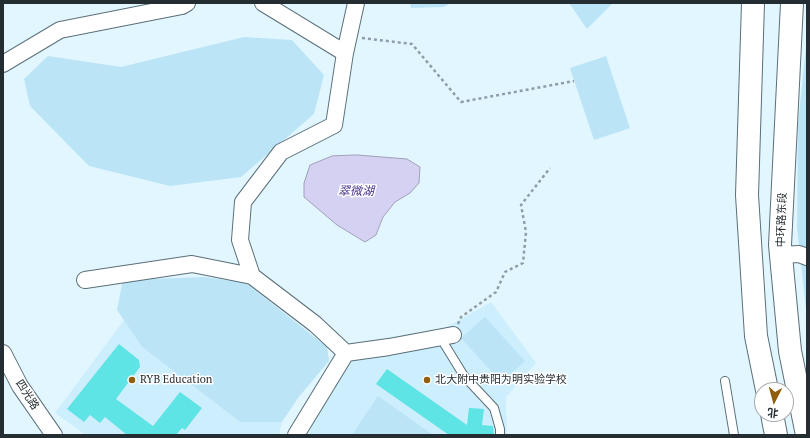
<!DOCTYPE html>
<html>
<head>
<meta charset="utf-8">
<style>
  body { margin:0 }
  #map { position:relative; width:810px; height:438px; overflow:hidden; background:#e2f6ff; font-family:"PT Serif","Noto Sans SC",serif }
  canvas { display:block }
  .frame { position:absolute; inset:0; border:4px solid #242d31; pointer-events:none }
  .north { position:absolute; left:754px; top:382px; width:40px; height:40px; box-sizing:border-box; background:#fff; border:1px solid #a7abad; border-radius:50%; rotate:186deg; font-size:11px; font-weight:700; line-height:16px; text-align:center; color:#242d31 }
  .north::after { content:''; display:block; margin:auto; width:14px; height:18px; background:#8f5f0b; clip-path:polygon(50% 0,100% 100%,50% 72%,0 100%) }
</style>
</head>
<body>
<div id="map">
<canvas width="810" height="438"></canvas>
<div class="frame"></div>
<div class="north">北</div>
</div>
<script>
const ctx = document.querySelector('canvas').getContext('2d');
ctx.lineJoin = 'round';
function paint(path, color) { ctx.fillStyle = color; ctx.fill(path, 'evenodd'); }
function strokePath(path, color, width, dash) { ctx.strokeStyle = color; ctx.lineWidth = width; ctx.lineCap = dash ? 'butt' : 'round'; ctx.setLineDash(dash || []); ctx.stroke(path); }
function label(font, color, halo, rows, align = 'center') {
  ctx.font = font + ' "PT Serif","Noto Sans SC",serif'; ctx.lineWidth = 3; ctx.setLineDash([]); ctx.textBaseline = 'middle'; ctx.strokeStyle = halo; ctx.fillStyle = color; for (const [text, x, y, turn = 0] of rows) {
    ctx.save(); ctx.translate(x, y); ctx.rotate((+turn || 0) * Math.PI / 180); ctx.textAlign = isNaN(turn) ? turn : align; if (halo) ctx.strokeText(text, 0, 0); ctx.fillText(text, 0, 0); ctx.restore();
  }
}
paint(new Path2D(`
  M491,302L536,363L506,397L507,435H308L349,344L445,328Z
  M124,320L142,347L240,422H282L279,435H86L55,413Z`), '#cdeefd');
paint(new Path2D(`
  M410,3H451L444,7L411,8Z
  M569,3H613L587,29Z
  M244,37L292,40L324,75L314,114L241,177L170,186L89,166L30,106L24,79L48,56L121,67Z
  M807,37V319L797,227L798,124Z
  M606,56L630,128L594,140L570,68Z
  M204,277L246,283L327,347L329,361L298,398L282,422H240L142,347L117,310L123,280Z
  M485,317L525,361L501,382L461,338Z
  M378,396L433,435H352Z`), '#bbe4f7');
const water = new Path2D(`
  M357,155L407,159L420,167L419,183L410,193L395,202L383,217L376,235L365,242L337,225L304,197V183L310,165L332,156Z`);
paint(water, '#d4d1f3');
strokePath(water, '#9fa0b9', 1);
paint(new Path2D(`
  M119,344L139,360L140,367L116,399L153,426L180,392L202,408L185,430L182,428L176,435H127L105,417L100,423L90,415L84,422L67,409Z
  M387,369L467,425L469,408L484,409L482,425L493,426L494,435H449L376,384Z`), '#5fe4e6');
const service = new Path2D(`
  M440,337L464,376L494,408L500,429V435
  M725,381L734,435`);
const minor = new Path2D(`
  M263,3L345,53
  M3,64L60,30L182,6L187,3
  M781,255L799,254L807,257
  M252,276L240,240L243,202L281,152L334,125L345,53L356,3
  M85,280L192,264L252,276L315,324L346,353
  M3,353L20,386L54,435
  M296,435L346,353L389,347L453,335`);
const trunk = new Path2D(`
  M753,3L747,195L756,336L767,390
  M792,3L780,245L790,351L807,435
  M772,414L776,435`);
strokePath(service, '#5a6f79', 10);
strokePath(minor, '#5a6f79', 18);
strokePath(trunk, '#5a6f79', 24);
strokePath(new Path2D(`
  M362,38L412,44L461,102L574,81
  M458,324L461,317L496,292L505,272L523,263L526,232L521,205L550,168`), '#8f9ea5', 2.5, [3, 3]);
strokePath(service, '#fff', 8);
strokePath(minor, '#fff', 16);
strokePath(trunk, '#fff', 22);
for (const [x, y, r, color] of [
  [132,380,4,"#8f5f0b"],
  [427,380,4,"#8f5f0b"]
]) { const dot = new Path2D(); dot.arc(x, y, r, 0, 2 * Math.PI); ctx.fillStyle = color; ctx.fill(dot); strokePath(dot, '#fff', 1.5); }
label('11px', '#242d31', '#fff', [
  ["中环路东段",782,220,-88],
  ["四光路",27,395,57]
]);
label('11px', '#242d31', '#fff', [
  ["RYB Education",140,380],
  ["北大附中贵阳为明实验学校",435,380]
], 'left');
label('italic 12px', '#472f8b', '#fff', [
  ["翠微湖",356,192]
]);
</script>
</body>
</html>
